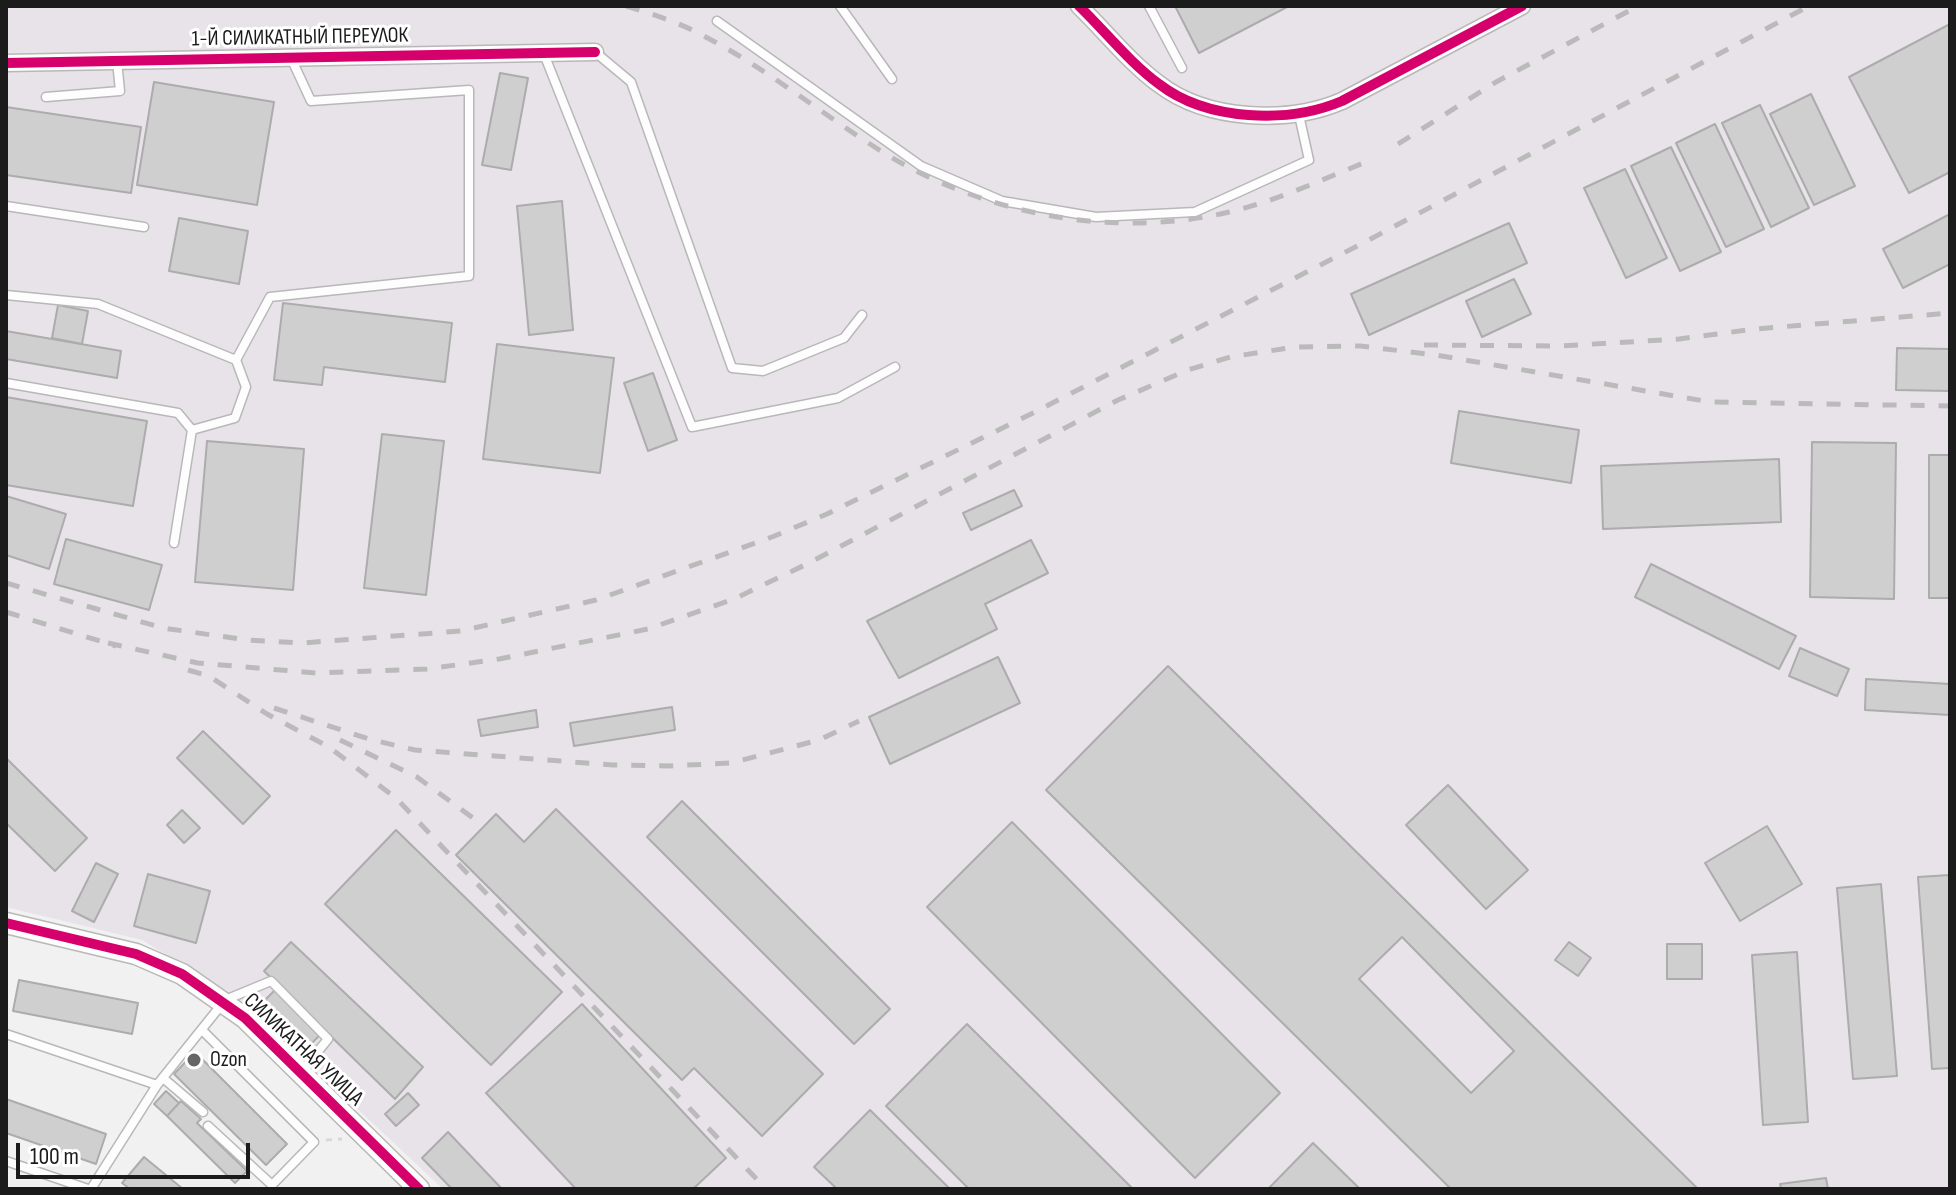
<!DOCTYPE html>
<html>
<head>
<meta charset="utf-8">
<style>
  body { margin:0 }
  #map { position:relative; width:1956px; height:1195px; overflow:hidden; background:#f2f1f2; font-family:"Sofia Sans Condensed",sans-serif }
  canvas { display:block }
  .frame { position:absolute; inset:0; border:8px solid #1c1b1c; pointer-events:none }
  .scale { position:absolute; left:16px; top:1143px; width:234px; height:36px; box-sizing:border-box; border:4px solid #1c1b1c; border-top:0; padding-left:10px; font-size:24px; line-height:28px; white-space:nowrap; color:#1c1b1c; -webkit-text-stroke:6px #fff; paint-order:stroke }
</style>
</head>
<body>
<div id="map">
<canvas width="1956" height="1195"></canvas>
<div class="frame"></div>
<div class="scale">100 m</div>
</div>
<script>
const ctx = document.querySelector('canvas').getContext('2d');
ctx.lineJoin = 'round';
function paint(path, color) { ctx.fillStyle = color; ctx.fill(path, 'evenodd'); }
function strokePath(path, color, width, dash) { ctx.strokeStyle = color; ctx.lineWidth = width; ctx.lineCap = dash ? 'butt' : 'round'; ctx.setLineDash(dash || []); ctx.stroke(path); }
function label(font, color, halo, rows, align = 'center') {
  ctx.font = font + ' "Sofia Sans Condensed",sans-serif'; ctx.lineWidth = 6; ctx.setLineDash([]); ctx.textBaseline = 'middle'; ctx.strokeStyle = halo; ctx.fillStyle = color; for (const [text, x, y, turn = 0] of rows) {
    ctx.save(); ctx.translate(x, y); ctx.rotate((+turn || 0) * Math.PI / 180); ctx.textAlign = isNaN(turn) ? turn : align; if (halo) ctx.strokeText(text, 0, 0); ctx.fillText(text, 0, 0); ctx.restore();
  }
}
paint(new Path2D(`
  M6,6H1950V1189H443L242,1001L142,940L6,907Z`), '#e8e3e8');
const building = new Path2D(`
  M1175,6H1289L1199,53Z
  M1950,24V172L1909,193L1849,77Z
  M500,73L528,78L511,170L482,165Z
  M154,82L274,102L257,205L137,185Z
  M1811,94L1855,186L1814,205L1770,114Z
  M1760,105L1809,208L1771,227L1722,123Z
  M6,107L141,127L131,193L6,175Z
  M1715,124L1764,229L1726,247L1676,143Z
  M1671,147L1721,252L1680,271L1631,166Z
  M1625,169L1667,258L1626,278L1584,188Z
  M562,201L573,330L529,335L517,206Z
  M1950,214V264L1903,288L1883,249Z
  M179,218L248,231L239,284L169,271Z
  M1509,223L1527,263L1369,335L1351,294Z
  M1514,279L1531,314L1482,337L1466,301Z
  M283,303L452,323L445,382L324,367L322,385L274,380Z
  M58,305L88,311L82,344L52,338Z
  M6,331L121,351L117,378L6,359Z
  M497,344L614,358L600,473L483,459Z
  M1897,348L1950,349V391L1896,390Z
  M653,373L677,440L648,451L624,383Z
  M6,397L147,421L133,506L6,485Z
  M1459,411L1579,430L1571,483L1451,463Z
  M382,434L444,441L426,595L364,588Z
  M207,441L304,449L293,590L195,582Z
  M1812,442L1896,443L1894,599L1810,597Z
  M1929,455H1950V598H1929Z
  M1779,459L1781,522L1603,529L1601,466Z
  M1014,490L1022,506L971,530L963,513Z
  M6,496L66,514L49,569L6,555Z
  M66,539L162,565L149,610L54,584Z
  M1031,540L1048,573L985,604L997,629L899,678L867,621Z
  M1651,564L1796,636L1779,669L1635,597Z
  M1800,648L1849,669L1837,696L1789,676Z
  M998,657L1020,703L890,764L869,717Z
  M1168,666L1698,1189H1451L1046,790Z
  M1866,679L1950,684V715L1865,710Z
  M672,707L675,730L574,746L570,723Z
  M536,710L538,727L481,736L478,720Z
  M203,731L270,796L243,824L177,758Z
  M6,758L87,838L55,871L6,823Z
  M1448,785L1528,870L1486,909L1406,825Z
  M682,801L890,1009L854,1044L647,837Z
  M556,809L823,1074L762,1136L694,1068L682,1080L456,855L496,814L524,842Z
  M182,810L200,828L184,843L167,825Z
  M1012,822L1280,1093L1195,1178L927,907Z
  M1767,826L1802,884L1740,921L1705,863Z
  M396,830L562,992L491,1065L325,904Z
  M96,863L118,874L94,922L72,911Z
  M148,874L210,891L196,943L134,926Z
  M1950,875V1068L1932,1069L1918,877Z
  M1881,884L1897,1076L1853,1079L1837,888Z
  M1402,937L1514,1051L1471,1093L1359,979Z
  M291,942L423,1067L395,1099L264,971Z
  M1569,942L1591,958L1578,976L1555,960Z
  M1667,944H1702V979H1667Z
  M1797,952L1808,1122L1763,1125L1752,955Z
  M19,980L138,1003L132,1034L13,1011Z
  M276,989L321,1034L307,1048L262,1003Z
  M582,1004L726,1158L693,1189H576L486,1093Z
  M967,1024L1133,1189H969L886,1106Z
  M195,1052L287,1144L266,1165L174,1074Z
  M166,1091L179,1103L167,1116L154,1104Z
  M408,1093L419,1105L396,1126L385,1114Z
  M6,1099L106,1134L96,1164L6,1133Z
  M181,1101L201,1119L197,1123L247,1171L235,1183L167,1116Z
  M870,1110L950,1189H837L814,1167Z
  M448,1132L502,1189H452L422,1158Z
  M1313,1143L1360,1189H1268Z
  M144,1157L183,1189H130L122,1183Z
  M1826,1178L1828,1189H1781L1780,1184Z`);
paint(building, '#cfcfcf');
strokePath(building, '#adacad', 2);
const service = new Path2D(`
  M840,6L892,79
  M1149,6L1182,68
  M717,21L921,166L1002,201L1096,217L1195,212L1309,160L1299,115
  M595,52L631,82L732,368L763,371L844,338L862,315
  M544,54L692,427L838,398L895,367
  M46,97L120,91L117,61
  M6,206L144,227
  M6,295L98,304L236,360L270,297L469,276V90L311,101L291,58
  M6,383L178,413L192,430
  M174,543L192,430L235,418L246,387L236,360
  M225,1000L271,981L328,1039L301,1072
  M202,1030L314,1142L272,1185L208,1126
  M6,1034L157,1085L222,1004
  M163,1078L203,1112
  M6,1161L88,1189
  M91,1189L157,1085`);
const minor = new Path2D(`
  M1079,6C1105,31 1130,63 1159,84C1207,121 1288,124 1342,101L1522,6
  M6,63L595,52`);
const tertiary = new Path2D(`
  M6,923L136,954L182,974L245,1018L419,1189`);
strokePath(service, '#b8b8b8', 11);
strokePath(minor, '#b8b8b8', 19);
strokePath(tertiary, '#b8b8b8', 23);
strokePath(new Path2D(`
  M326,1140L342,1139`), '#d8d7d8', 3, [6, 6]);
strokePath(service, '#fdfdfd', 8);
strokePath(minor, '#fdfdfd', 16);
strokePath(tertiary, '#fdfdfd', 20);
strokePath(new Path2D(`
  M626,6C651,14 676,21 700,34C767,68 825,117 889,156C988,215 1115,239 1229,212C1276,201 1321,180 1366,162
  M1398,144L1496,82L1638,6
  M1424,345L1560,346L1679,339L1755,329L1950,313
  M6,583L163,628L247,640L302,643L461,631L596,600L772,537L827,514L1033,413L1363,243L1809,6
  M6,612L116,646
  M108,643L198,663L316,673L427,669L499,659L648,629L734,599L809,563L1118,400L1188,370L1230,357L1295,347L1360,346L1436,355L1710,402L1950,406
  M188,670L209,676L267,714L329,747L396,798L766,1189
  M274,708L369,739L415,750L613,765L669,766L731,763L819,740L859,721
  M340,740L417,777L484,826`), '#bbbabb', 5, [14, 14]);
strokePath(new Path2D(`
  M1079,6C1105,31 1130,63 1159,84C1207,121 1288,124 1342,101L1522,6
  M6,63L595,52
  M6,923L136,954L182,974L245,1018L419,1189`), '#d6006c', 10);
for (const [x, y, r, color] of [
  [194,1060,8,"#676667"]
]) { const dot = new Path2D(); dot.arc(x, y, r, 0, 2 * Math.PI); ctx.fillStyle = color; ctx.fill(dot); strokePath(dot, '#fff', 3); }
label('22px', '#1c1b1c', '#fff', [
  ["1-Й СИЛИКАТНЫЙ ПЕРЕУЛОК",300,38,-1],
  ["СИЛИКАТНАЯ УЛИЦА",303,1050,43]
]);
label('22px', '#1c1b1c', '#fff', [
  ["Ozon",210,1060]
], 'left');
</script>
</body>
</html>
